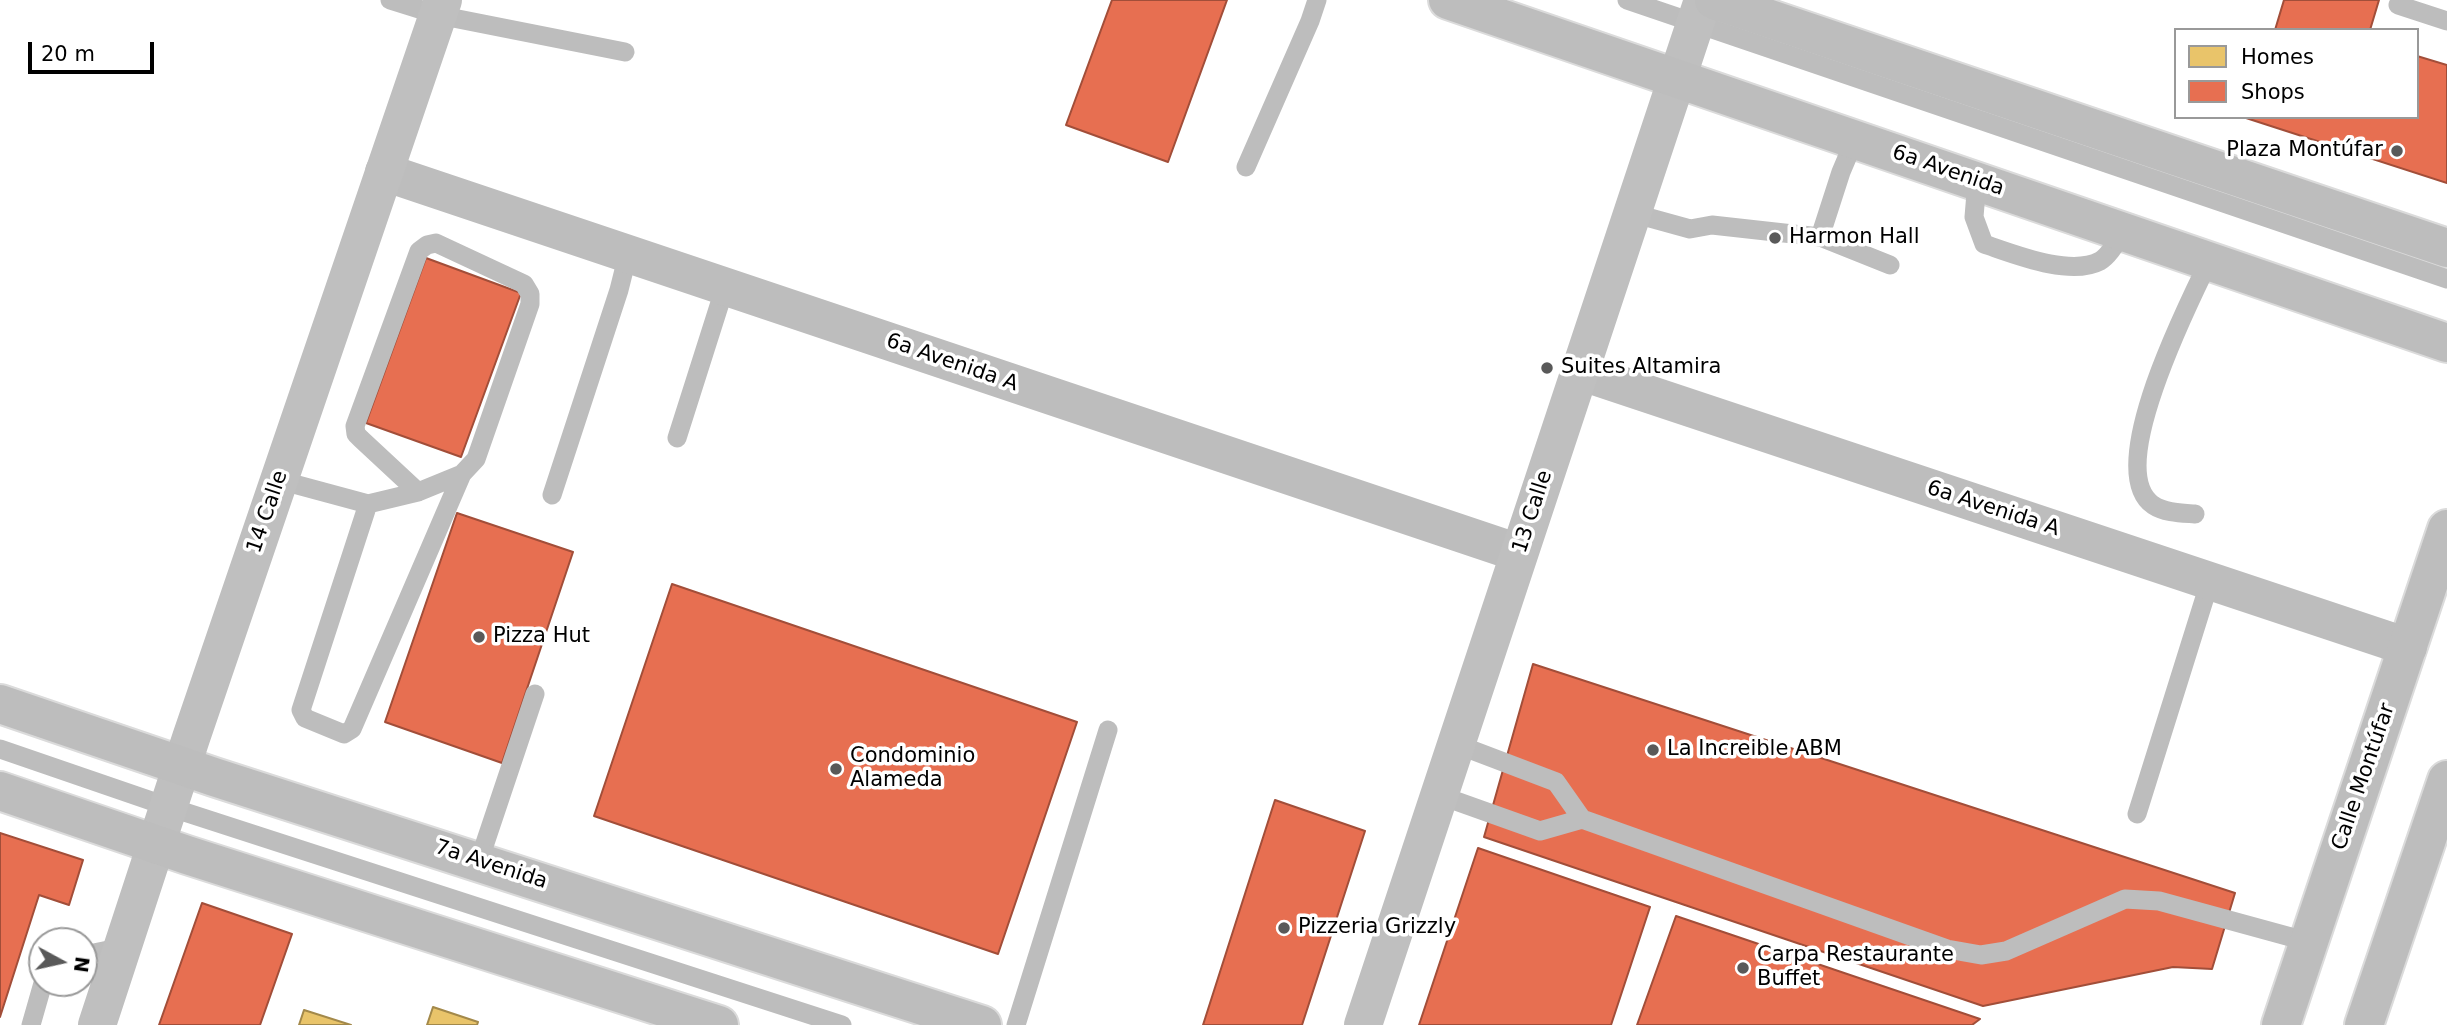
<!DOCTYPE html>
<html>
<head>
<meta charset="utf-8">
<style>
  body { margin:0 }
  #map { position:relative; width:2447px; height:1025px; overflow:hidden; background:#fff; font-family:"DejaVu Sans",sans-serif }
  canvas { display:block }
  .legend { position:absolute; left:2174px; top:28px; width:245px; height:91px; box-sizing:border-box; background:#fff; border:2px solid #999; margin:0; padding:9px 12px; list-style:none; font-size:21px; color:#000 }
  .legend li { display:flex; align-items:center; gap:14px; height:35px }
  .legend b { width:35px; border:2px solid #999 }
  .north { position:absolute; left:28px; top:927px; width:70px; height:70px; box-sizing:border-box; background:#fff; border:2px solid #999; border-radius:50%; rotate:98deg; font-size:19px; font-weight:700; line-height:28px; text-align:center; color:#000 }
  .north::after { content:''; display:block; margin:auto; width:24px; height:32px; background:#595959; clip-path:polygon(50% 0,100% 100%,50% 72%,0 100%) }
  .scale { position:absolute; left:28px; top:42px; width:126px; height:32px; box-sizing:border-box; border:4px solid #000; border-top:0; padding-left:9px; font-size:21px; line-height:24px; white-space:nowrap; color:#000; -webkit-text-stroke:5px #fff; paint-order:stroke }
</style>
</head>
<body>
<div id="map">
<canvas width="2447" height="1025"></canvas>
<ul class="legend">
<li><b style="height:19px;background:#e9c46a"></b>Homes</li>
<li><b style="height:19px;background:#e76f51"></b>Shops</li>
</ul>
<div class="north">N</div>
<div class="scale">20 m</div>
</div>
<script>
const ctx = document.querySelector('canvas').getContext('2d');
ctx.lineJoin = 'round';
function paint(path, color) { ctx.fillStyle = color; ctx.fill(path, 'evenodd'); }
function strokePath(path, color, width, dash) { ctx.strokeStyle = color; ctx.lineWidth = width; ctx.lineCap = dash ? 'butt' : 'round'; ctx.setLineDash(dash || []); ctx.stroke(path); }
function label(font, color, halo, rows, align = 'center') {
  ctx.font = font + ' "DejaVu Sans",sans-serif'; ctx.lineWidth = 7; ctx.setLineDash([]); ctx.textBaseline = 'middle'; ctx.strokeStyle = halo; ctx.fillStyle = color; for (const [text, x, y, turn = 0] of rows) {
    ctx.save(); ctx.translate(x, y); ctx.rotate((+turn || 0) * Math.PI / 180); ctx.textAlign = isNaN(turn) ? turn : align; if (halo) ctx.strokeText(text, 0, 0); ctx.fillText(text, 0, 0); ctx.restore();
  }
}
const homes = new Path2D(`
  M433,1007L478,1022L477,1025H427Z
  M304,1010L351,1025H299Z`);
paint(homes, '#e9c46a');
strokePath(homes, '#a3894a', 2);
const shops = new Path2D(`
  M1112,0H1227L1168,162L1066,125Z
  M2284,0H2379L2370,30H2275Z
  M2417,56L2447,65V183L2246,118L2417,117Z
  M426,258L521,293L461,457L366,423Z
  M457,513L573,552L502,763L385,722Z
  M672,584L1077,722L998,954L594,816Z
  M1533,664L2235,893L2212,969L2173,967L1983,1006L1484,837Z
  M1275,800L1365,831L1302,1025H1203Z
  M0,833L83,860L69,905L39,895L0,1017Z
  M1478,848L1650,907L1611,1025H1419Z
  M202,903L292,934L260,1025H159Z
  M1676,916L1980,1019L1972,1025H1637Z`);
paint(shops, '#e76f51');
strokePath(shops, '#a24e39', 2);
const primary = new Path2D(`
  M1448,0L2447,343
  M1714,0L2447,248
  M0,704L214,777L982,1025
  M0,791L187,855L719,1025
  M2281,1025L2447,529
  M2364,1025L2447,780`);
strokePath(primary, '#dbdbdb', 42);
strokePath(new Path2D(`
  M390,0L438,15L625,52
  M1627,0L2447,279
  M2398,5L2447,21
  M1246,167L1310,21L1317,0
  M1977,181L1974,217L1984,244C2014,254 2070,277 2100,261C2109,256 2118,240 2124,231
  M1632,213L1690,229L1712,225L1820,237L1890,265
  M1820,237L1841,172L1855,139
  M677,438L725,287
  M279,480L368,504L418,492L462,474L476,459L530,304V294L524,284L436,243L427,245L419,251L355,426L356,434L361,439L418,492
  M552,495L619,290L628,254
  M368,504L301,710L305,718L344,734L352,729L462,474
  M2195,514C2182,513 2165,513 2153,505C2103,470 2189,303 2209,261
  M1456,744L1556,782L1582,819
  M0,749L169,807L842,1025
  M1439,795L1540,831L1582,819L1947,949L1981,955L2006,951L2125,899L2159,901L2309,942
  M2137,814L2210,581
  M479,861L535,694
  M84,955L123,947
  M31,1025L43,983
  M1016,1025L1108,730`), '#bdbdbd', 19);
strokePath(new Path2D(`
  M384,172L1519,553
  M1579,371L2408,647`), '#bdbdbd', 38);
strokePath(new Path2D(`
  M97,1025L191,738L443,0
  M1363,1025L1703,0`), '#bfbfbf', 38);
strokePath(primary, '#bdbdbd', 38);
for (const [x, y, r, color] of [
  [2397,151,7,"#595959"],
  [1775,238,7,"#595959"],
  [1547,368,7,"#595959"],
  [479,637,7,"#595959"],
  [1653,750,7,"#595959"],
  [836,769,7,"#595959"],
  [1284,928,7,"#595959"],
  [1743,968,7,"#595959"]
]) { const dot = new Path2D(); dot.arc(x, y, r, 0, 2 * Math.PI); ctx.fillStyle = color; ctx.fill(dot); strokePath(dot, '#fff', 2.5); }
label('21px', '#000', '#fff', [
  ["Plaza Montúfar",2383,151,"right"],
  ["Harmon Hall",1789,238],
  ["Suites Altamira",1561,368],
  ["Pizza Hut",493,637],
  ["La Increible ABM",1667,750],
  ["Condominio",850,757],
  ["Alameda",850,781],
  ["Pizzeria Grizzly",1298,928],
  ["Carpa Restaurante",1757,956],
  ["Buffet",1757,980]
], 'left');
label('21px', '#000', '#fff', [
  ["6a Avenida",1948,171,19],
  ["6a Avenida A",952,363,19],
  ["6a Avenida A",1993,509,18],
  ["14 Calle",268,512,-71],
  ["13 Calle",1533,512,-72],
  ["Calle Montúfar",2364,777,-71],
  ["7a Avenida",491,865,18]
]);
</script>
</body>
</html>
